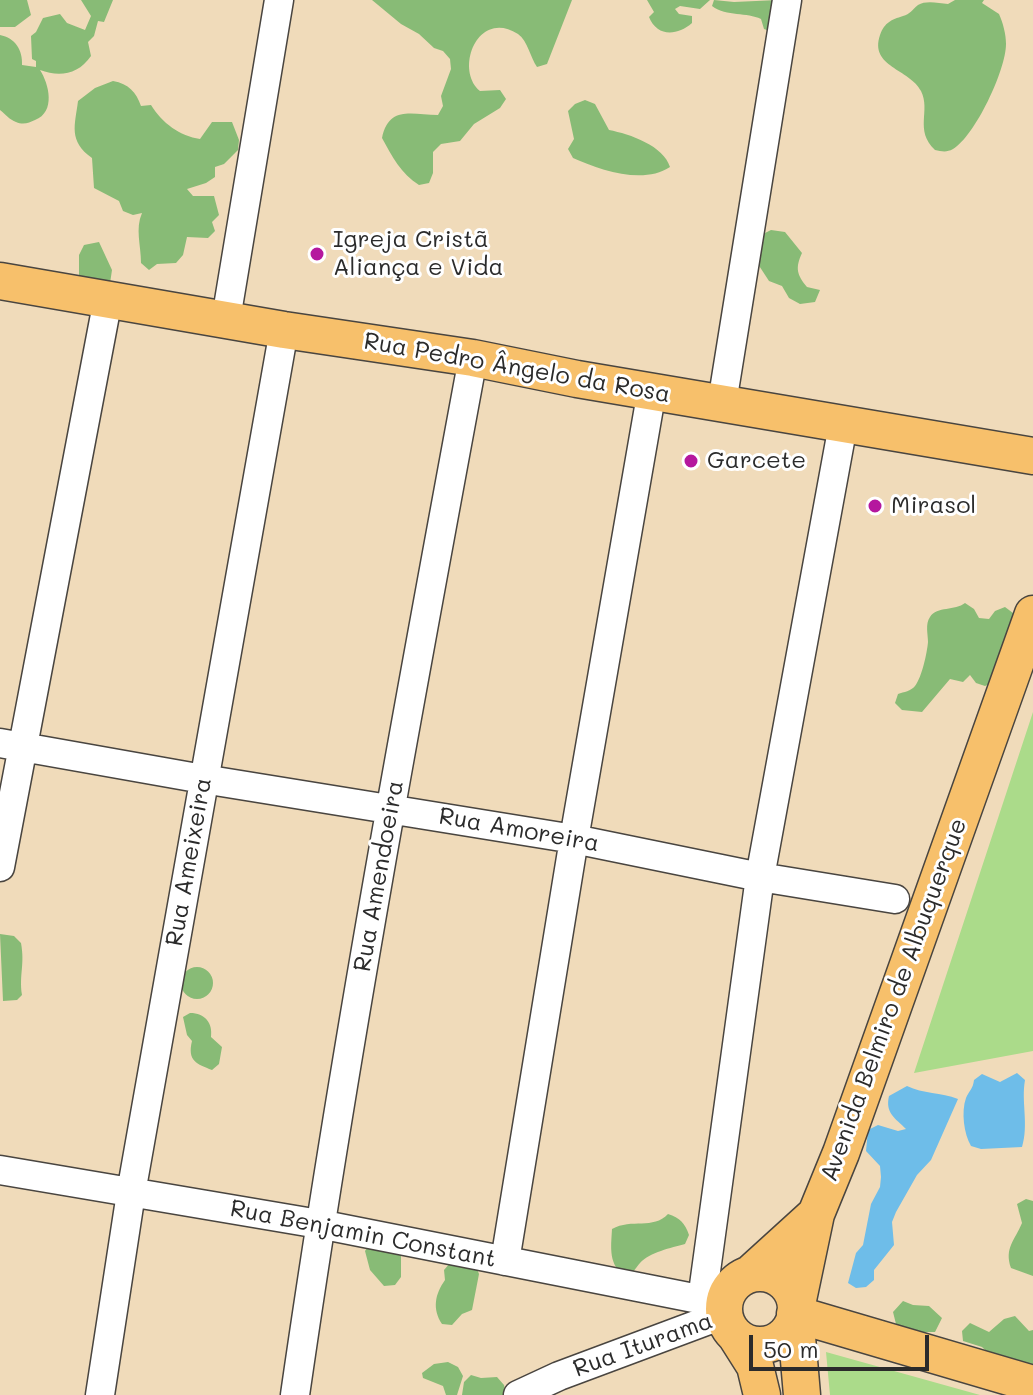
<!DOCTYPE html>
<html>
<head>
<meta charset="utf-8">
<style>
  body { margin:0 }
  #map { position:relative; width:1033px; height:1395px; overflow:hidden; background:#f0dbba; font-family:Mali,sans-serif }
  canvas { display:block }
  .scale { position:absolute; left:749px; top:1335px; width:180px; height:36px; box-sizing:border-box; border:4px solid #2b2b2b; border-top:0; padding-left:10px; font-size:24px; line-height:28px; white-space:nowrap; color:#2b2b2b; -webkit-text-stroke:6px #fff; paint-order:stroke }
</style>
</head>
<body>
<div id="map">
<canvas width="1033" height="1395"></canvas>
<div class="scale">50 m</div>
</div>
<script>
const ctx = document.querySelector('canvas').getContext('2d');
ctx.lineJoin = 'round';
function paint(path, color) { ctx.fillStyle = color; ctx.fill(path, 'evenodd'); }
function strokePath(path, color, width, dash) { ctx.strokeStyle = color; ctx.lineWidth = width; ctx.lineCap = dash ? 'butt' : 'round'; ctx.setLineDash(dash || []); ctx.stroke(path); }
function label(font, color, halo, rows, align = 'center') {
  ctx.font = font + ' Mali,sans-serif'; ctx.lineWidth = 6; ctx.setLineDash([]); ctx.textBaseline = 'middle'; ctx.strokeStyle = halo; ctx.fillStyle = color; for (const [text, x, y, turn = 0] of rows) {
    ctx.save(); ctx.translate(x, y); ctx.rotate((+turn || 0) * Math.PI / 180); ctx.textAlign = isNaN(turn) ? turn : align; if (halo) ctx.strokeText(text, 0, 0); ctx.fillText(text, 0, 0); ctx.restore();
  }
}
paint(new Path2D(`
  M1033,712V1051L914,1073Z
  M826,1352L980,1395H830Z`), '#abdb8a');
paint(new Path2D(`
  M0,0H27L31,15L15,27H0Z
  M81,0H113L104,22L98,21L94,36L88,42L91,56C78,75 59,77 40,70C49,84 56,112 35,120C29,123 23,125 16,122C10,120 5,114 0,110V35C15,38 23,50 22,65L36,67V61L32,59L31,36L36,32L43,18L60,14L67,23L85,30L91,16Z
  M372,0H572L547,64L537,67C530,57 528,41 518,34C478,8 454,69 480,91L500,90L506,99L500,108L474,124L460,141L441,144L433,152V173L429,183L419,185C401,174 392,156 382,138C389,105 412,115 438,115L443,106L441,96L451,69L450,59L443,51L434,48L419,34L401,24Z
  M647,0H710L700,9L680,6L675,9L679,14L692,16V23C677,36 657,37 649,17L654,12Z
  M714,0L734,2L778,0L773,27L767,30L764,29L761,19C747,12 727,17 712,6Z
  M955,0H984L982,3L999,14C1003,23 1006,34 1006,44C1006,70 975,136 953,149C946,153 941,151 935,150C914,130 931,111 921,91C910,69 869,67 880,35C885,22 891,20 903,16C910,14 912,10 918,5C926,0 938,3 948,4Z
  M113,81C129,84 136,92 141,106L151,105C162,123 180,136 200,139L212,122H232L239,140L238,150L224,164L215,167V177L206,183L187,189L193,196H214L219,215L212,222L215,231L208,238L187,237L183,255L176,263L157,264L149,270L141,263C141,245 135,229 142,213L133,215L123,211L119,201L94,188L92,158C68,141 75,125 78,101L95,88Z
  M585,100L595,104L609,130C630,134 664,146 670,167C643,185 600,170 573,158L568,149L574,139L568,111L575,104Z
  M771,230L785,232L802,253C795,268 797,275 807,287L820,290L815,302L800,304L789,298L782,286L769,281L754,258L759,236Z
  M99,242L112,270L109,290L79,277V255L84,245Z
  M965,603L974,609L979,618L989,619L995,611L1005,607L1013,613L1014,623L996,661L995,682L985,686L976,683L970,675L963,682L950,679L922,712L902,710L895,703L898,694C904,692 911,691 915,686C922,677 927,653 928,642C928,634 925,624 930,617C937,606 955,611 965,603Z
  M0,934L14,936L21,943C25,965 19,974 22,995L17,1000L3,1001Z
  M181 983a16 16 0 1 1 32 0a16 16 0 1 1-32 0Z
  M190,1013C205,1013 213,1023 211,1037L222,1047L219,1064L212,1070C197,1064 187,1061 192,1041L187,1035L183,1017Z
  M1026,1199L1033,1201V1276L1011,1268C1004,1248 1015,1240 1022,1223L1017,1204Z
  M668,1214C680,1218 685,1223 689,1235L685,1244C671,1248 650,1252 640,1263C635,1269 634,1272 626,1277C608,1265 611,1248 612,1229C632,1218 653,1230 668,1214Z
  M371,1242L390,1245L401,1256V1277L395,1285L384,1286L370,1270L365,1251Z
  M450,1263L477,1269L479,1274L472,1310L462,1314L452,1325L442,1324C432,1309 435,1294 445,1280L444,1270Z
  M903,1301L913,1305L929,1306L942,1318L935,1332H920L916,1334L896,1324L893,1312Z
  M1015,1316L1029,1331L1033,1330V1366L998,1363L982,1347L963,1341L962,1331L970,1323L989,1332L1004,1319Z
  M448,1362L458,1367L463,1376L457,1395H446L443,1386L423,1378L422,1373L434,1364Z
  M471,1375L481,1378L497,1377L504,1385L506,1395H462L464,1382Z`), '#88bb76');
paint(new Path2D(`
  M1017,1073L1025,1080C1021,1102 1029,1124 1022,1147L981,1149L971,1146C964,1134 961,1112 966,1098C969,1091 973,1089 974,1080L982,1074L1000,1082Z
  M907,1086C923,1094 941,1092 958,1099L931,1160L917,1175L896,1212L892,1222L894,1245L874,1270V1280L866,1287L856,1288L848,1283L856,1253L863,1245L871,1204L880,1187L881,1177L880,1166L866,1151L868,1130L878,1125L898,1131L906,1129C895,1118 885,1113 889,1096Z`), '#6ebde9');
const minor = new Path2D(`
  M226,319L279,0
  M722,403L787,0
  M0,743L203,779L574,839L760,877L895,899
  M0,867L108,299
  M0,1170L319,1224L724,1304
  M505,1261L574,839L652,390
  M702,1300L760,877L843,425
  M100,1395L131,1193L284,330
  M295,1395C345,1048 409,703 473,358
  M518,1395L559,1376L725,1314`);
const major = new Path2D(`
  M0,281L284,330L473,358L577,379L1033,456
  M724 1309a36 36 0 1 1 72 0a36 36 0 1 1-72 0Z
  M750,1274L816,1214
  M795,1314L1033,1384
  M736,1336L755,1366L762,1395
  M802,1395L795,1314L816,1214L841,1153L1033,614`);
strokePath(minor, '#494540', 31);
strokePath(major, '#494540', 39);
strokePath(minor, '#fff', 28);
strokePath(major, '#f7c06b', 36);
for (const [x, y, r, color] of [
  [317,254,8,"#b5179e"],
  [691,461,8,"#b5179e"],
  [875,506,8,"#b5179e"]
]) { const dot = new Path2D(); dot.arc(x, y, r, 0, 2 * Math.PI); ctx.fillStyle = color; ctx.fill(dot); strokePath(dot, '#fff', 3); }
label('24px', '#2b2b2b', '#fff', [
  ["Igreja Cristã",333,240],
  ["Aliança e Vida",333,268],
  ["Garcete",707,461],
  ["Mirasol",891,506]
], 'left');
label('24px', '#2b2b2b', '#fff', [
  ["Rua Pedro Ângelo da Rosa",517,368,10],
  ["Rua Amoreira",519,830,10],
  ["Rua Ameixeira",189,862,-80],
  ["Rua Amendoeira",379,876,-80],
  ["Avenida Belmiro de Albuquerque",894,1000,-70],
  ["Rua Benjamin Constant",363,1234,11],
  ["Rua Iturama",643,1345,-20]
]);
</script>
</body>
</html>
